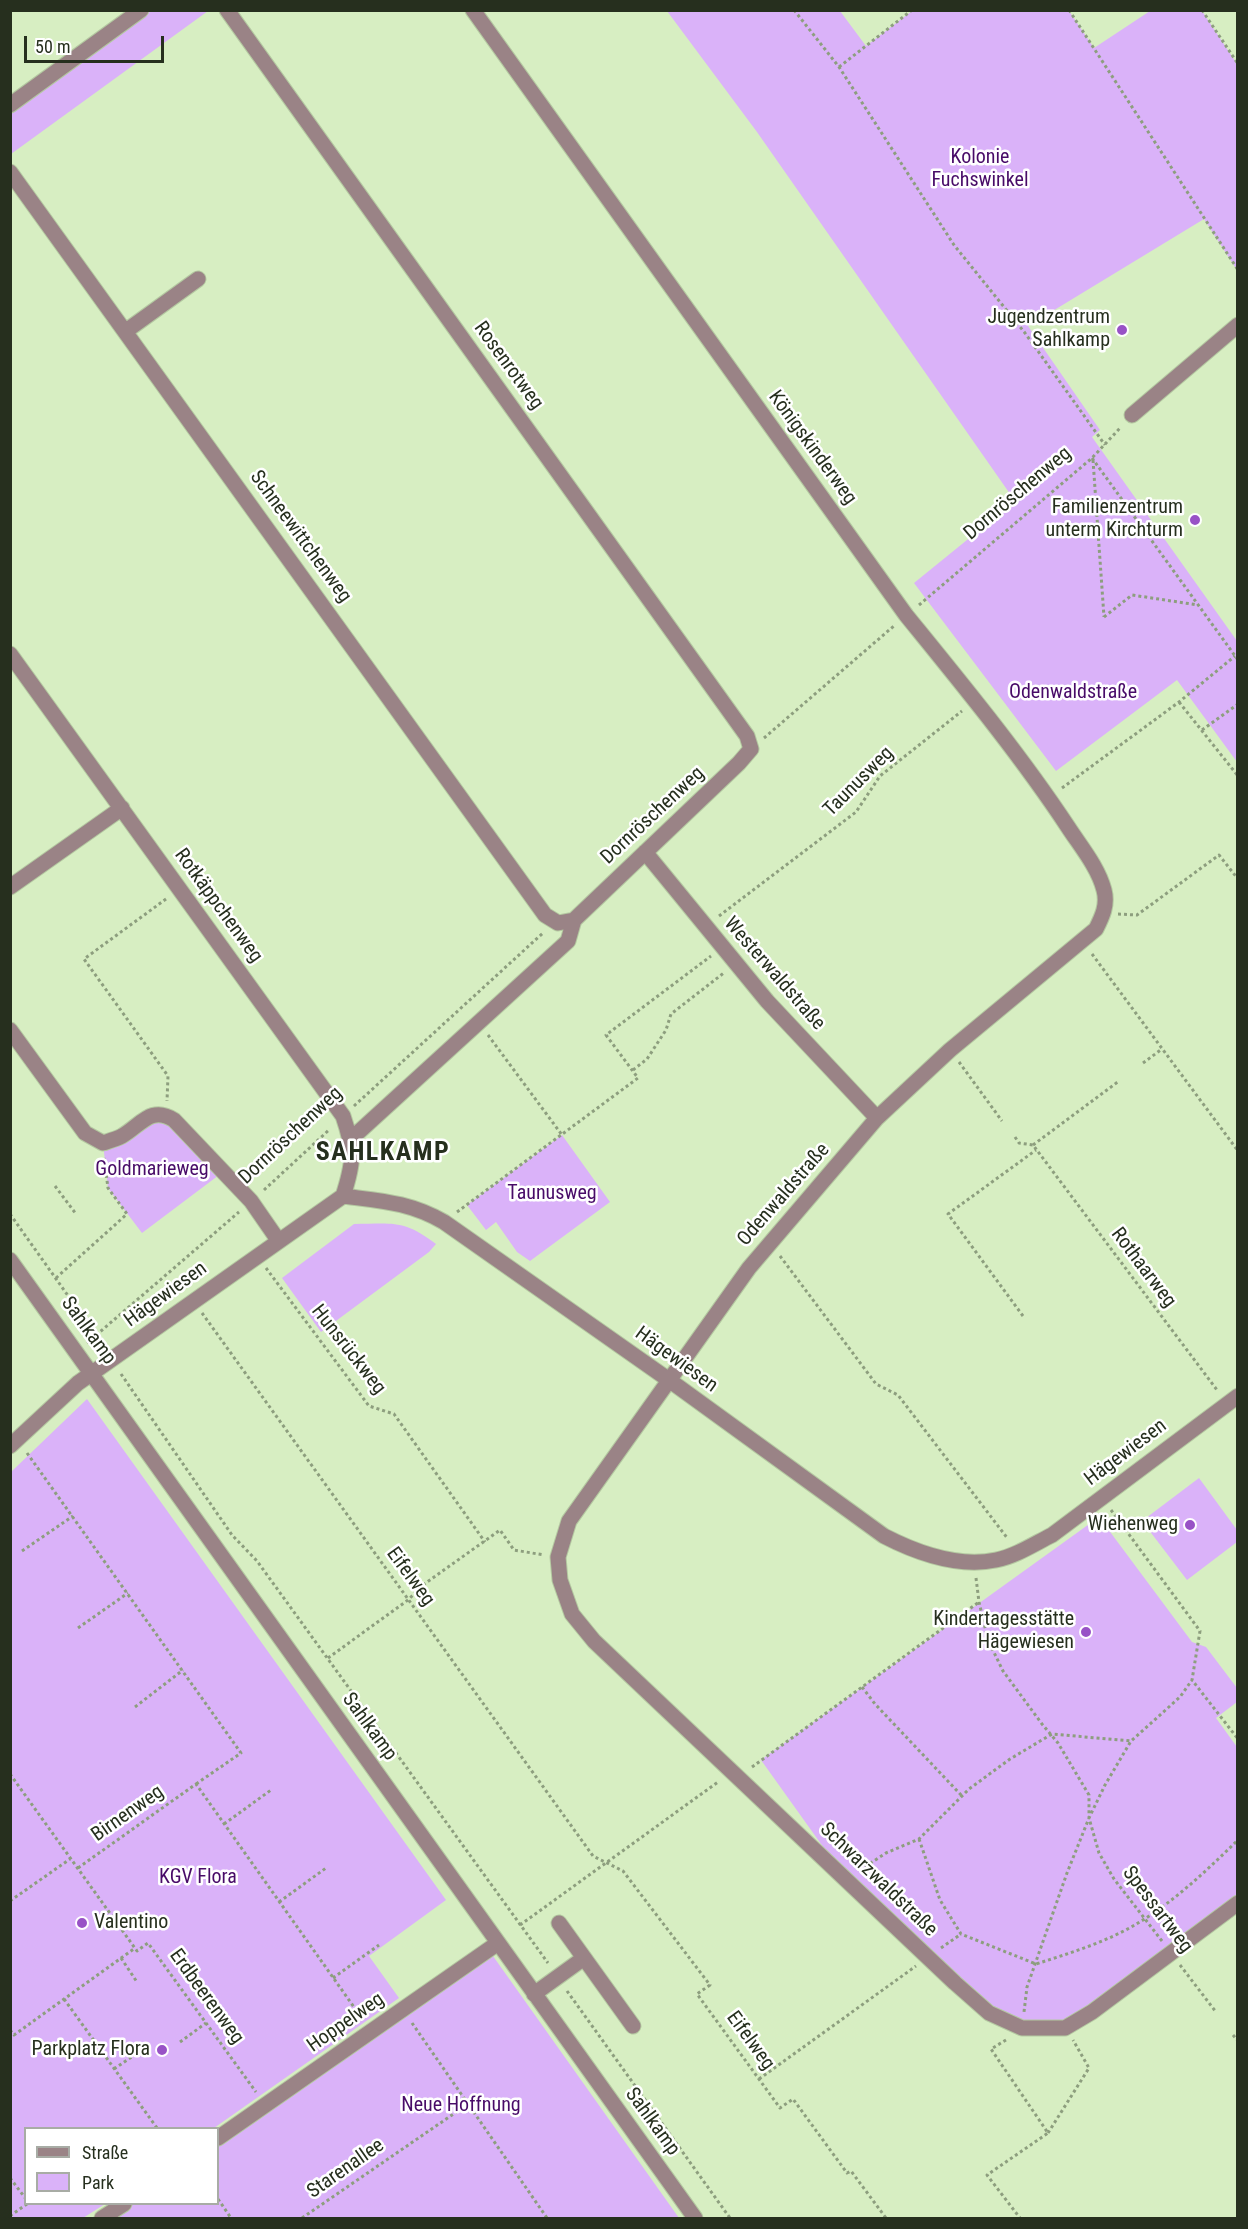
<!DOCTYPE html>
<html>
<head>
<meta charset="utf-8">
<style>
  body { margin:0 }
  #map { position:relative; width:1248px; height:2229px; overflow:hidden; background:#d7eec2; font-family:"Roboto Condensed",sans-serif }
  canvas { display:block }
  .frame { position:absolute; inset:0; border:12px solid #262f1e; pointer-events:none }
  .legend { position:absolute; left:24px; top:2127px; width:195px; height:78px; box-sizing:border-box; background:#fff; border:2px solid #a8aca5; margin:0; padding:8px 10px; list-style:none; font-size:18px; color:#262f1e }
  .legend li { display:flex; align-items:center; gap:12px; height:30px }
  .legend b { width:30px; border:2px solid #a8aca5 }
  .scale { position:absolute; left:24px; top:36px; width:140px; height:27px; box-sizing:border-box; border:3px solid #262f1e; border-top:0; padding-left:8px; font-size:18px; line-height:21px; white-space:nowrap; color:#262f1e; -webkit-text-stroke:4px #fff; paint-order:stroke }
</style>
</head>
<body>
<div id="map">
<canvas width="1248" height="2229"></canvas>
<div class="frame"></div>
<ul class="legend">
<li><b style="height:8px;background:#9a8386"></b>Straße</li>
<li><b style="height:16px;background:#dab2f9"></b>Park</li>
</ul>
<div class="scale">50 m</div>
</div>
<script>
const ctx = document.querySelector('canvas').getContext('2d');
ctx.lineJoin = 'round';
function paint(path, color) { ctx.fillStyle = color; ctx.fill(path, 'evenodd'); }
function strokePath(path, color, width, dash) { ctx.strokeStyle = color; ctx.lineWidth = width; ctx.lineCap = dash ? 'butt' : 'round'; ctx.setLineDash(dash || []); ctx.stroke(path); }
function label(font, color, halo, rows, align = 'center') {
  ctx.font = font + ' "Roboto Condensed",sans-serif'; ctx.lineWidth = 5; ctx.setLineDash([]); ctx.textBaseline = 'middle'; ctx.strokeStyle = halo; ctx.fillStyle = color; for (const [text, x, y, turn = 0] of rows) {
    ctx.save(); ctx.translate(x, y); ctx.rotate((+turn || 0) * Math.PI / 180); ctx.textAlign = isNaN(turn) ? turn : align; if (halo) ctx.strokeText(text, 0, 0); ctx.fillText(text, 0, 0); ctx.restore();
  }
}
paint(new Path2D(`
  M141,11H208L11,154L10,105Z
  M667,11H840L866,46L912,11H1069L1094,48L1150,11H1202L1237,64V270L1204,219L1028,326L1100,430L1092,437L1237,641V762L1177,680L1056,771L914,583L1015,501L757,132Z
  M159,1113L223,1172L142,1233L108,1188L103,1143Z
  M562,1135L610,1202L530,1261L517,1252L496,1222L486,1230L467,1205Z
  M354,1224C393,1224 403,1219 436,1244L429,1252L321,1332L282,1278Z
  M87,1399L446,1900L369,1956L399,1998L214,2128H26V2204H105L83,2218H11V1472Z
  M1199,1478L1237,1530V1542L1187,1580L1142,1521Z
  M1099,1517L1192,1642L1206,1647L1237,1688V1702L1216,1718L1237,1747V1903L1065,2028H1022L989,2013L846,1879L761,1760Z
  M488,1949L679,2218H102L124,2204H218V2138Z`), '#dab2f9');
const minor = new Path2D(`
  M473,10L906,615C962,684 1019,753 1068,827C1081,847 1098,867 1104,890C1108,905 1102,917 1096,929L950,1050L877,1118L749,1268L569,1521L558,1557L560,1580L572,1614L594,1641L955,1983L989,2013L1022,2028H1065L1092,2012L1238,1903
  M10,105L141,10
  M10,172L545,915L558,923L574,920L739,763L751,749L747,736L227,10
  M126,331L198,279
  M1132,415L1238,325
  M10,654L343,1116C355,1151 354,1162 343,1196
  M645,852L767,1001L877,1118
  M10,887L122,808
  M10,1030L85,1133L103,1143C109,1141 116,1139 122,1136C141,1125 151,1105 174,1120L251,1201L278,1240
  M351,1139L568,941L574,920
  M10,1260L695,2218
  M10,1446L78,1383L343,1196C381,1201 409,1202 444,1222L669,1380L884,1536C917,1553 957,1568 996,1560C1016,1556 1034,1544 1052,1535L1238,1396
  M559,1923L633,2026
  M534,1994L584,1958
  M218,2138L498,1943
  M102,2218L124,2204`);
strokePath(minor, '#b4c8a1', 17);
strokePath(new Path2D(`
  M794,10L839,67L954,245L1025,333L1105,445
  M1069,10L1238,270
  M1202,10L1238,64
  M839,67L912,10
  M1092,458L1238,660
  M1093,460L1104,617
  M919,605L1092,458L1121,427
  M1104,617L1132,595L1198,605
  M1179,702L1238,776
  M1202,730L1238,704
  M764,738L895,625
  M1062,788L1179,702L1235,656
  M166,899L84,959L168,1076L167,1101
  M1118,914L1137,915L1219,855L1238,879
  M719,916L856,812L880,776L962,711
  M1092,954L1238,1151
  M488,1035L562,1135
  M959,1062L1002,1121
  M1143,1063L1162,1049
  M633,1070L647,1059L666,1030L671,1014L725,972
  M354,1106L544,932
  M1015,1137L1019,1143L1033,1145L1217,1390
  M1033,1145L1119,1081
  M55,1186L76,1214
  M264,1190L330,1129
  M457,1212L638,1078L606,1035L711,956
  M10,1214L103,1345
  M780,1256L876,1384L898,1395L1008,1539
  M266,1268L369,1406L394,1414L485,1542
  M56,1278L127,1214L108,1188L104,1158
  M202,1313L593,1856L623,1871L710,1985L697,1994L780,2108L793,2099L847,2173L851,2171L886,2218
  M1023,1316L948,1214L1036,1150
  M87,1343L239,1212
  M121,1374L232,1535L257,1561L548,1963
  M27,1453L241,1753L196,1784
  M1111,1510L1200,1631L1192,1680L1238,1739
  M22,1551L73,1516
  M976,1578L979,1602L988,1640L1003,1671L1042,1724L1058,1743L1089,1795V1818L1067,1873L1027,1987L1024,2012
  M78,1628L128,1593
  M328,1658L408,1600L423,1585L500,1530L514,1550L544,1555
  M862,1687L875,1704L962,1796
  M135,1707L183,1670
  M752,1767L979,1602
  M10,1774L137,1951L148,1943L256,2092
  M224,1824L271,1790
  M919,1839L940,1900L961,1934L1036,1964C1070,1953 1107,1942 1138,1923C1175,1901 1207,1870 1238,1840
  M78,1868L196,1784L361,2017
  M860,1870L886,1853L919,1839L969,1789L1010,1759L1052,1734L1131,1741
  M10,1901L70,1859
  M279,1902L326,1868
  M520,1925L718,1782
  M1162,1941L1114,1879L1099,1853L1089,1818L1105,1785L1131,1741L1180,1697L1192,1680
  M941,1948L961,1934
  M121,1958L137,1982
  M1180,1965L1216,2012
  M333,1978L379,1945
  M567,1991L730,2218
  M64,1999L157,2128
  M412,2023L547,2218
  M10,2030L14,2035L135,1948
  M1233,2035L1238,2041
  M1006,2040L991,2049L1048,2133L987,2175L1020,2218
  M180,2042L206,2023
  M114,2069L133,2056
  M759,2079L916,1966
  M1048,2133L1089,2068L1073,2040
  M10,2178L26,2199
  M218,2199L231,2218
  M10,2216L27,2204
  M302,2218L468,2104`), '#8d9e7e', 3, [3, 3]);
strokePath(minor, '#9a8386', 15);
for (const [x, y, r, color] of [
  [1122,330,6,"#9852c6"],
  [1195,520,6,"#9852c6"],
  [1190,1525,6,"#9852c6"],
  [1086,1632,6,"#9852c6"],
  [82,1923,6,"#9852c6"],
  [162,2050,6,"#9852c6"]
]) { const dot = new Path2D(); dot.arc(x, y, r, 0, 2 * Math.PI); ctx.fillStyle = color; ctx.fill(dot); strokePath(dot, '#fff', 2); }
label('20px', '#480b68', '#fff', [
  ["Kolonie",980,158],
  ["Fuchswinkel",980,181],
  ["Odenwaldstraße",1073,693],
  ["Goldmarieweg",152,1170],
  ["Taunusweg",552,1194],
  ["KGV Flora",198,1878],
  ["Neue Hoffnung",461,2106]
]);
label('20px', '#262f1e', '#fff', [
  ["Jugendzentrum",1110,318],
  ["Sahlkamp",1110,341],
  ["Familienzentrum",1183,508],
  ["unterm Kirchturm",1183,531],
  ["Wiehenweg",1178,1525],
  ["Kindertagesstätte",1074,1620],
  ["Hägewiesen",1074,1643],
  ["Valentino",94,1923,"left"],
  ["Parkplatz Flora",150,2050]
], 'right');
label('20px', '#262f1e', '#fff', [
  ["Rosenrotweg",508,366,54],
  ["Königskinderweg",812,448,54],
  ["Dornröschenweg",1018,494,-40],
  ["Schneewittchenweg",300,537,54],
  ["Taunusweg",859,782,-45],
  ["Dornröschenweg",653,816,-43],
  ["Rotkäppchenweg",218,906,54],
  ["Westerwaldstraße",774,974,49],
  ["Dornröschenweg",291,1136,-43],
  ["Odenwaldstraße",784,1195,-49],
  ["Rothaarweg",1143,1268,53],
  ["Hägewiesen",166,1295,-36],
  ["Sahlkamp",88,1331,54],
  ["Hunsrückweg",348,1350,52],
  ["Hägewiesen",676,1360,36],
  ["Hägewiesen",1126,1453,-37],
  ["Eifelweg",410,1577,54],
  ["Sahlkamp",369,1727,54],
  ["Birnenweg",128,1814,-35],
  ["Schwarzwaldstraße",878,1880,44],
  ["Spessartweg",1157,1910,53],
  ["Erdbeerenweg",206,1997,54],
  ["Hoppelweg",346,2023,-35],
  ["Eifelweg",750,2041,54],
  ["Sahlkamp",652,2122,54],
  ["Starenallee",346,2169,-35]
]);
ctx.letterSpacing = '1.5px';
label('bold 26px', '#262f1e', '#fff', [
  ["SAHLKAMP",383,1153]
]);
ctx.letterSpacing = '0px';
</script>
</body>
</html>
